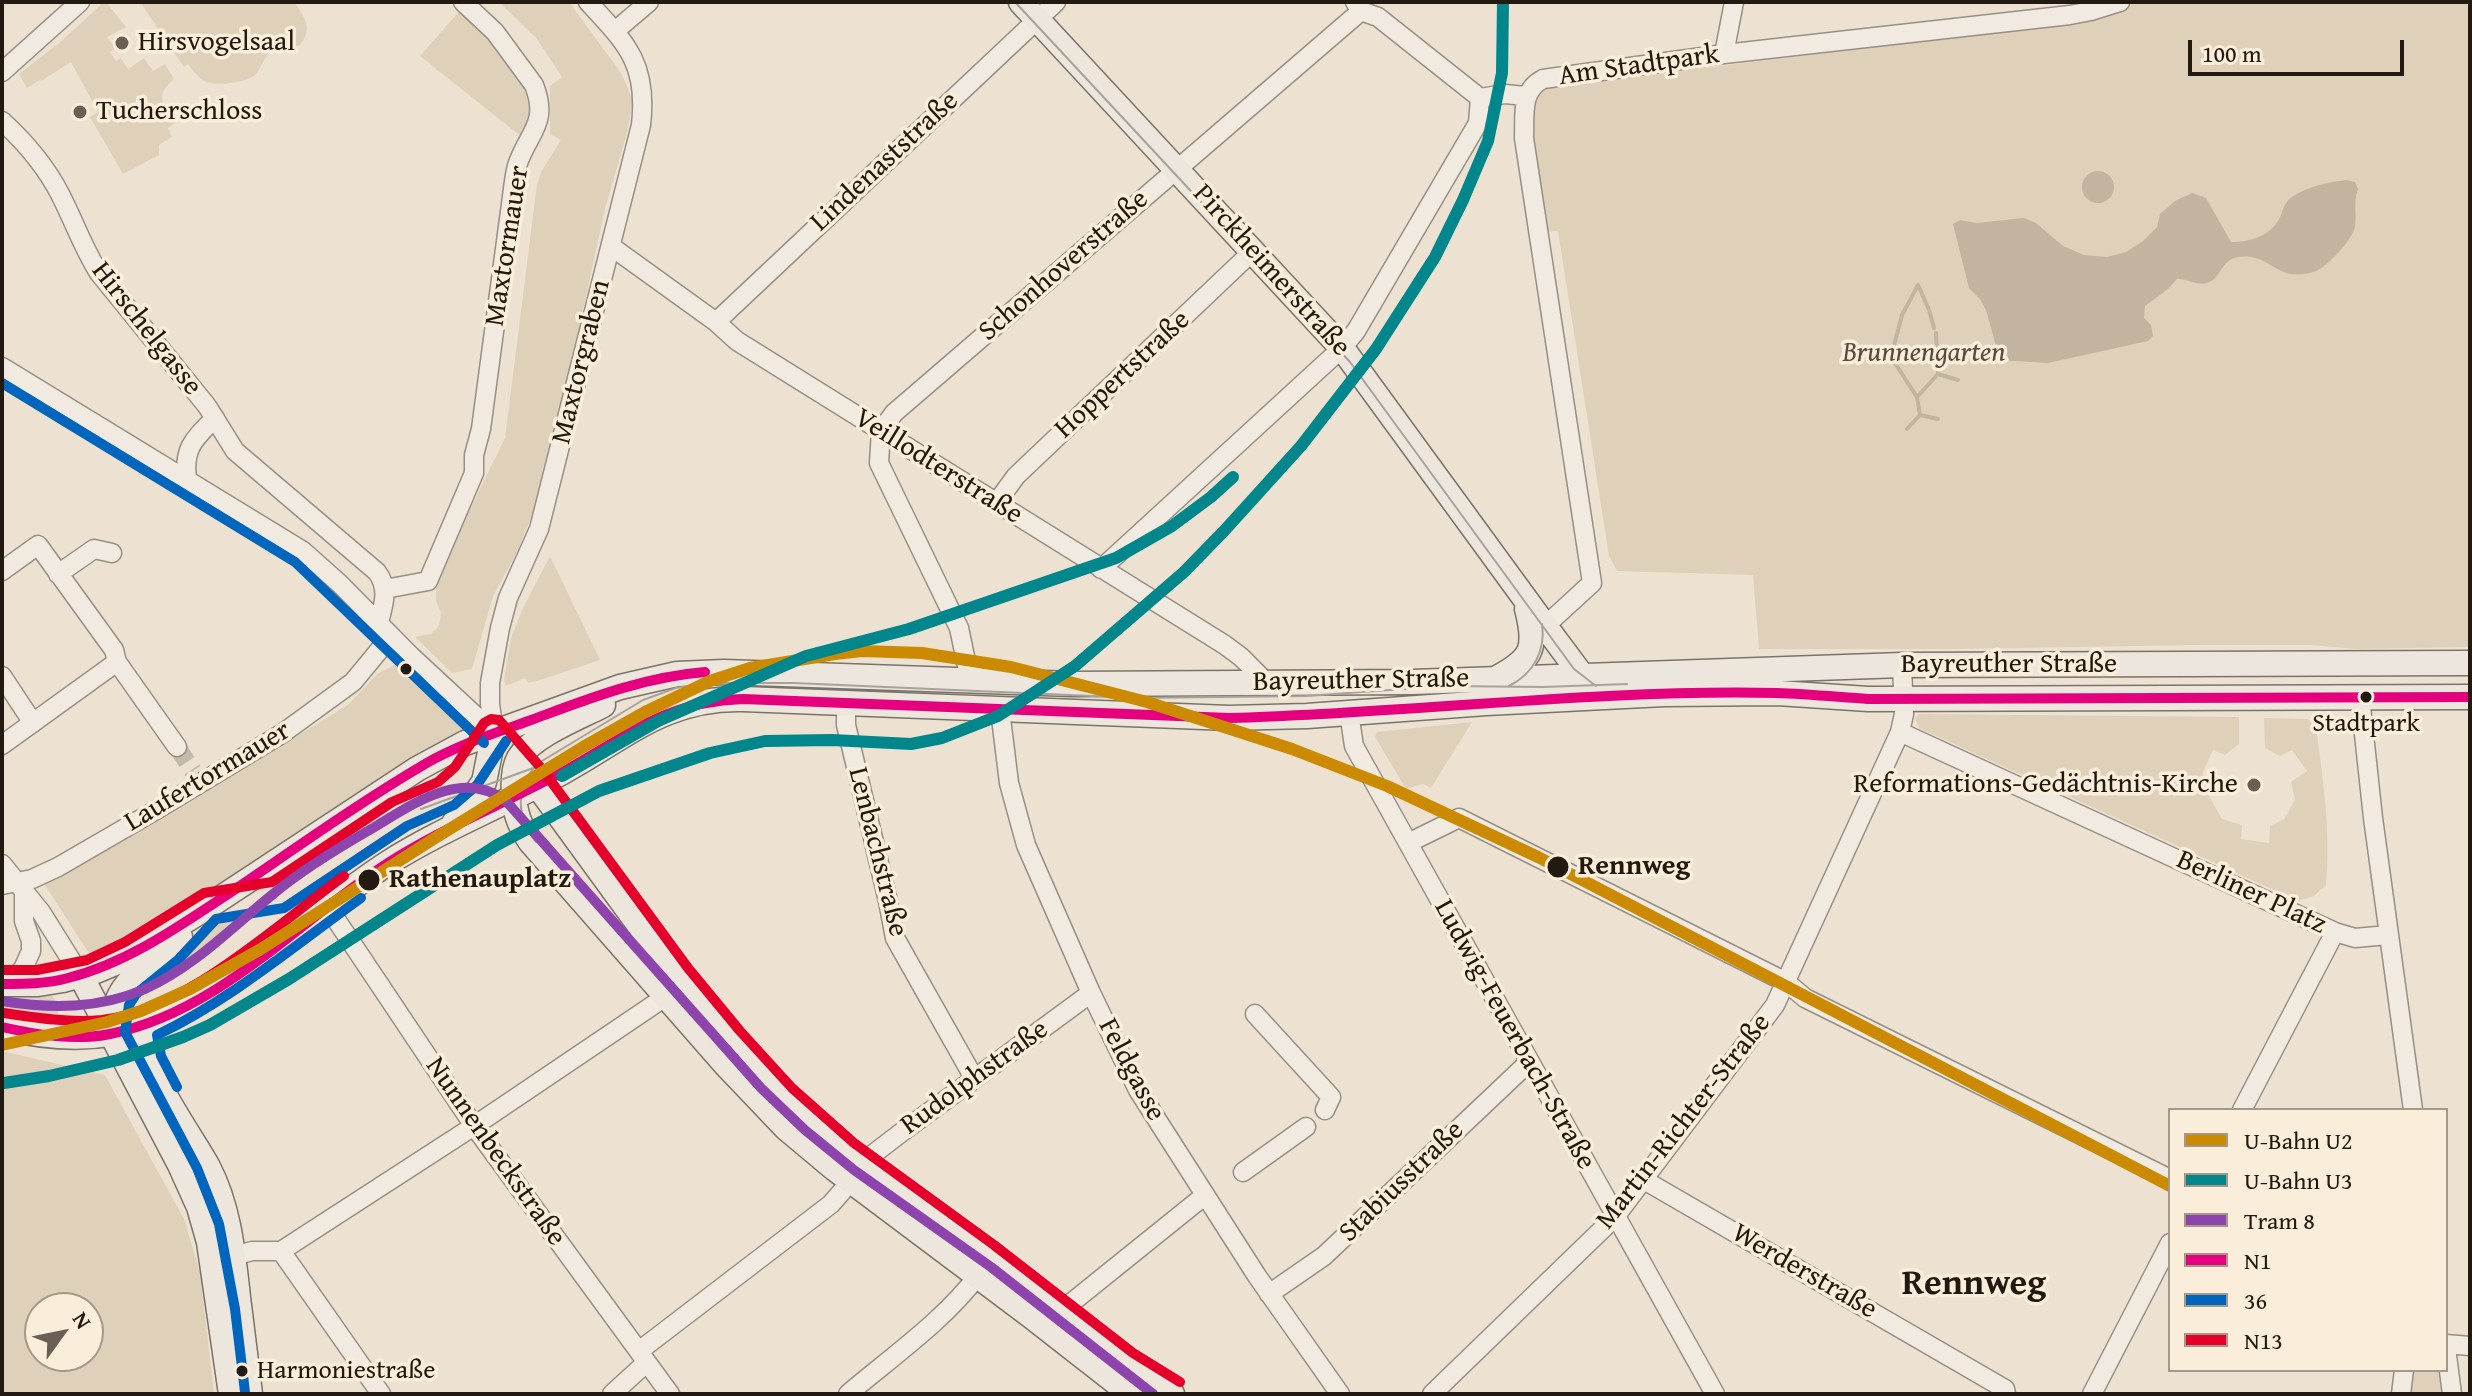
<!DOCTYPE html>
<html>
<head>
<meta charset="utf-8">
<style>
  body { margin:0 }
  #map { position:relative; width:2472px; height:1396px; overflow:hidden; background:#ede2d1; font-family:"Gentium Book Plus",serif }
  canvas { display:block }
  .frame { position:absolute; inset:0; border:4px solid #221910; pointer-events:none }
  .legend { position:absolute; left:2168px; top:1108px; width:280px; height:264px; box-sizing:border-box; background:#faeeda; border:2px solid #a49989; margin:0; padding:10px 14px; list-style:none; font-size:24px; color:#221910 }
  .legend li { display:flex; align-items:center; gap:16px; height:40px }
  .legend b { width:40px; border:2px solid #a49989 }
  .north { position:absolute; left:24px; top:1292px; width:80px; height:80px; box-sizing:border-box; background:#faeeda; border:2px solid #a49989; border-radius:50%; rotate:57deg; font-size:22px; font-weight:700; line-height:32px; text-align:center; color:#221910 }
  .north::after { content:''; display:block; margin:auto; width:28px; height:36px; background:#695f54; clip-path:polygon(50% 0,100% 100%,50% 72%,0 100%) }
  .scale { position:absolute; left:2188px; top:40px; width:216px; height:36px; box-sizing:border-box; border:4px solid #221910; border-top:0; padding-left:10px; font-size:24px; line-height:28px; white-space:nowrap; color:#221910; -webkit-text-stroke:6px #faeeda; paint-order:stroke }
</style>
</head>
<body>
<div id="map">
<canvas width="2472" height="1396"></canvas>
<div class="frame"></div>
<ul class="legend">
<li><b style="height:10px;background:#cc8a03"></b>U-Bahn U2</li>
<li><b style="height:10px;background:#00868b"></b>U-Bahn U3</li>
<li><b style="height:10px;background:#8e44ad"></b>Tram 8</li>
<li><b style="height:10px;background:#e5007d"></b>N1</li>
<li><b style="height:10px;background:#0065bd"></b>36</li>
<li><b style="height:10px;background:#e4002b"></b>N13</li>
</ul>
<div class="north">N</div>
<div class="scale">100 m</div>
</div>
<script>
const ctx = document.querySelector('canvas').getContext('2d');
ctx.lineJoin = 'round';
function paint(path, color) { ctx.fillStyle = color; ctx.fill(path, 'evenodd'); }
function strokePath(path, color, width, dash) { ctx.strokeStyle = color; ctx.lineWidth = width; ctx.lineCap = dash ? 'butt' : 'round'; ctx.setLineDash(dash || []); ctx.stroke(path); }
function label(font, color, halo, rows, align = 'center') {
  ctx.font = font + ' "Gentium Book Plus",serif'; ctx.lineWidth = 7; ctx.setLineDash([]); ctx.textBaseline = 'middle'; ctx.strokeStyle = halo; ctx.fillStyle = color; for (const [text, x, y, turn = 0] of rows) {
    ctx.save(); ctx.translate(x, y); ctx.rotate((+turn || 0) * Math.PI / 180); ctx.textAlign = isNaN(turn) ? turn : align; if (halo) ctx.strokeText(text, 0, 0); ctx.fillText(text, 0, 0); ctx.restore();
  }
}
paint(new Path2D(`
  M104,2H106L126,27L107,37L115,48L110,52L116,61L121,58L128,69L144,58L153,71L165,64L174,79C153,98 163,102 178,121L168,128L172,137L159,145V155L123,174L90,117L98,112L71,62L41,81L40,80L27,88L19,74L59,43Z
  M140,2H294C305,17 313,29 300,45L270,52C263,59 262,67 256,74C248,83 218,86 207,82C199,79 193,71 188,64L184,67Z
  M499,2H569L621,73L633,100L627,133L605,209L572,361L532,515L516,554L493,596L472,669L452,673L415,637L431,634L438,627L440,621L441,613L436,601V578L505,438L537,184L541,172L561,140L550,134V86L562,77L537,39Z
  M2129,2H2470V647L2357,649L2310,645H2198L1956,649H1759L1753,575L1617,571L1609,556L1558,231L1548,232L1532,145L1534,100L1544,88L2065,23Z
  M463,7L520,71L533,123L523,138L420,56Z
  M550,556L600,660L537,681L528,683L525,678L506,686L504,680L511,638L523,608Z
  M394,665L404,671L434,699L442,710L459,717L463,725L462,731L118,951L90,962L86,957L90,955L45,885L168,816L349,704L377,674Z
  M1919,714L2239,717V744L2225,755L2213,750L2202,774L2213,778L2209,796L2222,819L2242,825L2241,839L2269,843L2270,826L2284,819L2295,800L2291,782L2307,771L2292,750L2280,756L2265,748L2264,718L2308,719L2316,727C2323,780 2331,831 2326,885L2314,896L2298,901L1919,728L1915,718Z
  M1472,722L1431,788L1423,784L1406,789L1375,737L1377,732Z
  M248,908L249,910C213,939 178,969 137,989L178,950L209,929Z
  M48,990L58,1004V1017L2,1010V992Z
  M2,1051L105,1075L184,1219L200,1272L214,1394H2ZM40,1308H88V1356H40Z
  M2411,1370H2439L2442,1394H2408Z`), '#dfd0ba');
paint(new Path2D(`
  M2082 187a16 16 0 1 1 32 0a16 16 0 1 1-32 0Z
  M2346,180L2355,182L2358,189C2353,202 2357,212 2355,226C2353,239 2328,266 2316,271C2308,274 2299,275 2291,274C2277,272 2266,259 2251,257C2218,253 2225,278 2207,283C2195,286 2188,278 2177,279L2168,289L2145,306L2144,318L2151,325L2153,336L2148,341L2048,363L2000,360L1986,310L1980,299L1969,288L1953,224L1960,220L1976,223L2024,218L2036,223L2063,246L2084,255L2107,257L2126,252L2143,241L2157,227L2160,214L2175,201L2192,193L2206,198L2231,242C2247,242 2265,238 2276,224C2283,216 2282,203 2292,197C2306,187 2329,182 2346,180Z`), '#c2b49e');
strokePath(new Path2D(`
  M1938,374L1958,380
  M1917,397L1938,374L1936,333
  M1920,415L1917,397L1891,357L1902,315L1918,285L1929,310L1934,328
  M1920,415L1938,419
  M1907,429L1920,415`), '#c2b49e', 4);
strokePath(new Path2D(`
  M177,747L193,771`), '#c4baaa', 18, [18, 9]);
const minor = new Path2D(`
  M1355,2L1361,11L1378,17L1480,98L1505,94L1525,96
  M615,31L649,2
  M1724,54L1734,2
  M2,72L80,2
  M2,121C26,143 45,165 60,194C74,221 83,248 99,273L207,406L235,451L377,572C389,588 384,604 379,622
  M612,247L716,322L737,341L1225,645L1241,657L1267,683
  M716,322L1056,2
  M2,367L303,551L340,584L411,656L494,733
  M881,431L894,413L1361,11
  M881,431L879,463L959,628L967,666L984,683
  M187,479C183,448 194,439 215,418
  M997,502L1016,476L1253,251
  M1101,569L1342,348L1356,331L1478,123L1480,98
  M2,571L38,545L114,650L117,662L2,745
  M58,574L94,549L112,553
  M385,589L428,581L474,473V455L481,429L513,189C514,181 515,171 518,163C529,132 549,123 534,85L495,32L463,2
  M1545,626L1592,583L1524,138C1525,115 1520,91 1543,79L1724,54L2070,15L2091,11L2120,2
  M117,662L177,747
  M2,676L33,723
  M2360,697L2373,818L2413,1110
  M846,703V725L888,901L895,938L974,1078
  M1000,710L1009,783L1026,845L1091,993L1138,1090L1257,1276L1340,1394
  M1349,713L1354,746L1715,1394
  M1900,732L2335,932L2355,938L2388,935
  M494,733L490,704V683L500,628L508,598L539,529L641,125C648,64 627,44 588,2
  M1408,843L1459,818L1786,982L1805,998L2170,1179
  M2,864L41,912L81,976
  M2,885L32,879L58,867L158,809L283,733L353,682L391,636
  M327,906L474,1126L670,1394
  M6,984L23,969L31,951V941L24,921V892
  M1255,1014L1331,1097L1325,1110
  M2242,1110L2335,932
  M861,1167L872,1155L902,1132L1091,993
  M1243,1172L1306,1127
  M1644,1180L2005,1389L2006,1394
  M281,1251L381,1394
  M229,1266L234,1256L252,1251H281L474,1126L674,991
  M1269,1294L1324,1256L1529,1062
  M1050,1320L1204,1196
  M2446,1344L2470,1346
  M2446,1348L2452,1394
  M639,1351L831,1204L851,1181
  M612,1394L646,1363
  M848,1394C889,1359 946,1319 978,1275
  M1432,1394L1615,1217L1775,1005L1900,732L1904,714L1902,665
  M2092,1394L2170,1243
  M2401,1394L2404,1370`);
const major = new Path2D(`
  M1021,2L1342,348L1545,626L1583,677L1593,685
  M1497,678C1533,659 1537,648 1527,609
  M603,705C580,717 533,735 519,758C513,769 513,782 514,795C515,814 520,826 530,841L727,1066L786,1128L835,1169L1031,1316L1131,1394
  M529,774L677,977L752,1067L795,1112L845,1154L985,1256L1125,1364L1172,1394
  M454,823L484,782L494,733
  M81,976L180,1165L199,1207L209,1242L231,1394
  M2,984H38L63,980L96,971L122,960L209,906L417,769L465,743L620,687L677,674L724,672L1073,684L1412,682L1902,665L2470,663
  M145,1025C133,1059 191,1135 208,1167C229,1207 233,1252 238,1297C242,1329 246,1362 250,1394
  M2,1027C38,1036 74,1040 110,1034C204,1019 307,915 388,863C445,827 508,803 566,770C627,736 667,697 743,699L1229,718L1307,716L1486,703L1664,694L1778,693L1868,699L2470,697
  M110,1034C116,972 144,977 180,937`);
strokePath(minor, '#978f85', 21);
strokePath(major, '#7a736a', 27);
strokePath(minor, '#f0eae1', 18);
strokePath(major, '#ece6dd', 24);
strokePath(new Path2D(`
  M1015,2L1350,362L1574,669L1596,686
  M1509,686C1533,674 1546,651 1542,624
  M421,809L536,767
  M536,842C516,817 515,789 537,764L643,700L676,688L708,683H794L1138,698L1306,696L1446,686L1543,687L1627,684`), '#a7a29b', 2);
strokePath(new Path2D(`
  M2,984C24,984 46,984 68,978C127,963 178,927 228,894C293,850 357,804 425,764C458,745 495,733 531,720C588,699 643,677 705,672
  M2,1027C37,1035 75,1041 110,1034C219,1012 298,921 388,863C444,827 507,803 566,770C631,734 664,702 743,699L1229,718C1412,713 1594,689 1777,693C1807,694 1838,697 1868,699L2470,697`), '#e5007d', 10);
strokePath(new Path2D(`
  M2,383L295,562L484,743
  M177,1087L161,1056L157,1035C232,999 294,946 361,898
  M245,1392L235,1309L219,1224L197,1168L125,1032L129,1005L136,994L178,960L216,919L284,908L407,826L454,805L477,785L506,741`), '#0065bd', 10);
strokePath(new Path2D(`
  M2,970H37L87,960L125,942L204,893L272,882L392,802L438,782L455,767L484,723L491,719L499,720L542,769L688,968L740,1031L792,1088L854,1143L994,1245L1133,1353L1180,1382
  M4,1013C37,1018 69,1023 102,1020C187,1010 276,925 344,876`), '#e4002b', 10);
strokePath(new Path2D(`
  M2,1001C51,1009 99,1009 145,989C194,967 231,928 272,895C303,869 338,848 373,828C413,804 462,768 506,801L761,1088L805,1130L854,1170L991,1267L1153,1394`), '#8e44ad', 10);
strokePath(new Path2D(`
  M2,1045L107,1022L141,1011L190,989L261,949L435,838L583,747L645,712L710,681L750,668L835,654L862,651L922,653L1011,667L1147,702L1292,749L1387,786L1538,857L2170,1186`), '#cc8a03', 12);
strokePath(new Path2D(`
  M562,776L658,721L806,656L909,629L1116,558L1172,526L1211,497L1233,477
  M4,1083L49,1076L118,1060L183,1037L210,1025L289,979L497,845L599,791L710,753L765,741L832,740L911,744L942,738L998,716L1075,666L1184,572L1224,531L1301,446L1376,349L1435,257L1463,200L1488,141L1502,73L1503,2`), '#00868b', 12);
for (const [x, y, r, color] of [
  [122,43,8,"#695f54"],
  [80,112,8,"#695f54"],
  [406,669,7,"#221910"],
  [2366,697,7,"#221910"],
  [2254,785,8,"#695f54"],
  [1558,867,12,"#221910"],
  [369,880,12,"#221910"],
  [242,1371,7,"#221910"]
]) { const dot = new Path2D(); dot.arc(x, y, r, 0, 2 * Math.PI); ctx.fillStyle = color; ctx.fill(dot); strokePath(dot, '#faeeda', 3); }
label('26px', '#221910', '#faeeda', [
  ["Stadtpark",2366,724],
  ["Harmoniestraße",257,1371,"left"]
]);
label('28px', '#221910', '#faeeda', [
  ["Hirsvogelsaal",138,43],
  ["Tucherschloss",96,112],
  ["Reformations-Gedächtnis-Kirche",2238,785,"right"]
], 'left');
label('28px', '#221910', '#faeeda', [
  ["Am Stadtpark",1639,66,-8],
  ["Lindenaststraße",885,162,-43],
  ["Maxtormauer",508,246,-81],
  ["Schonhoverstraße",1064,266,-41],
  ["Pirckheimerstraße",1271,271,48],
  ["Hirschelgasse",146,329,52],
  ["Maxtorgraben",582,362,-76],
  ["Hoppertstraße",1123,375,-43],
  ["Veillodterstraße",938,467,32],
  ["Bayreuther Straße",2009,665],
  ["Bayreuther Straße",1361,681,-1],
  ["Laufertormauer",208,777,-31],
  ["Lenbachstraße",877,852,76],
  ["Berliner Platz",2251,893,25],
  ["Ludwig-Feuerbach-Straße",1514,1035,61],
  ["Feldgasse",1131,1070,62],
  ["Rudolphstraße",975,1078,-36],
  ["Martin-Richter-Straße",1684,1122,-52],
  ["Nunnenbeckstraße",495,1152,55],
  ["Stabiusstraße",1402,1182,-44],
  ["Werderstraße",1804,1272,30]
]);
label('italic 28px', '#574c3d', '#faeeda', [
  ["Brunnengarten",1924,354]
]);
label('bold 28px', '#221910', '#faeeda', [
  ["Rennweg",1578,867],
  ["Rathenauplatz",389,880]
], 'left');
label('bold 36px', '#221910', '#faeeda', [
  ["Rennweg",1974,1285]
]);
</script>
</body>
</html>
